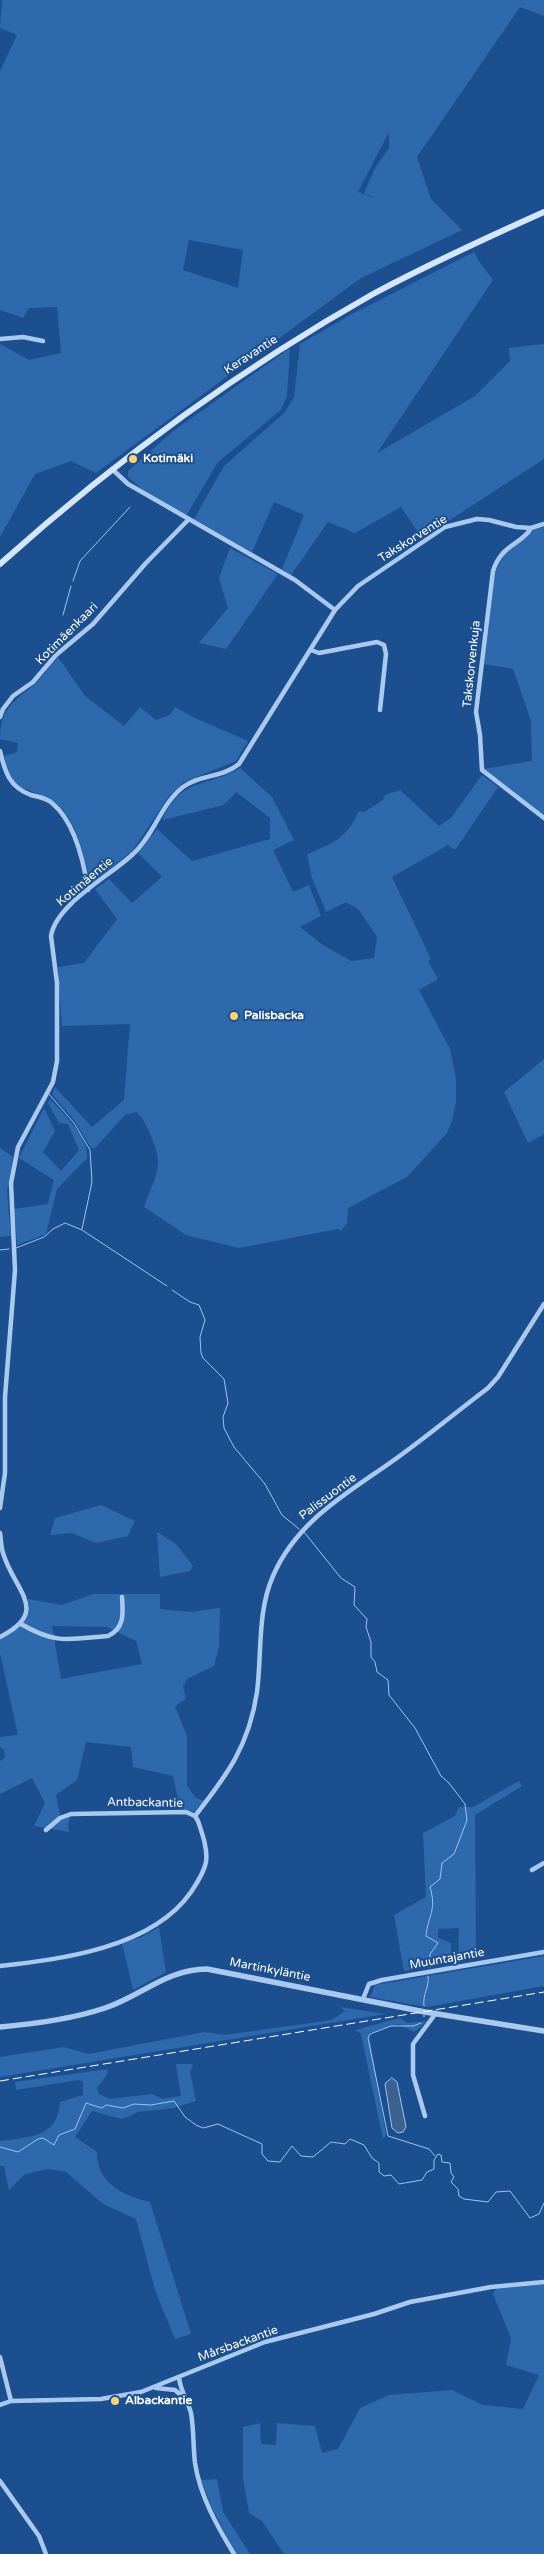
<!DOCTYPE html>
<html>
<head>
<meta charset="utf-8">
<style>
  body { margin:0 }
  canvas { display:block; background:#1b4f8f }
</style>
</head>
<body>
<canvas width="544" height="2554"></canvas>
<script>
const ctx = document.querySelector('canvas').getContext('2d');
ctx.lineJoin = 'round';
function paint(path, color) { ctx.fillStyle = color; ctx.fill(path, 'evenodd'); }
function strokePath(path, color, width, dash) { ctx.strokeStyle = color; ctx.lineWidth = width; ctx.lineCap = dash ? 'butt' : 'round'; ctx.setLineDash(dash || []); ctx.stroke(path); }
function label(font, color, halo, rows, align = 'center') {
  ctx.font = font + ' "Varela Round",sans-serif'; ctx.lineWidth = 4; ctx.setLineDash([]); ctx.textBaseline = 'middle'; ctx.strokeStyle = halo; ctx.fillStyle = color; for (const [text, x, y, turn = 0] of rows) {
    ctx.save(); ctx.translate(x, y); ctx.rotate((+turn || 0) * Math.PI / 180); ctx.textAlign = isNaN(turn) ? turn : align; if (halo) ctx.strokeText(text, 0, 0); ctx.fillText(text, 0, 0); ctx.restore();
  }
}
paint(new Path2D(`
  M2,0H544V16L520,7L417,157L431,199L462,230L361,278L96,473L71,461L35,474L0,537V344L29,360L61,353L57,307L29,308L23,318L0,310V71L17,35L0,28ZM389,132V148L375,168L364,193L380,200L358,192ZM189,240L243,250L238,288L183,270Z
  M474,252L479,261L460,272L479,261L493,280L377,453L475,396L510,361L509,348L544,344V459L422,538L401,507L355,533L328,522L291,575L282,569L304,515L274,502L252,552L194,519L224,466L284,413L294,397L300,344L352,314Z
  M290,348L287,396L281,410L218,462L186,516L148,494L128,477V471L172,432Z
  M544,527V816L483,769L532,761L531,721L513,669L484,664L495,572L506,552L533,530Z
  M230,548L278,574L226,649L199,643L228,608L219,578Z
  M58,657L85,696L124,726L140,707L156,720L170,715L175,707L195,718L248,741L236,761L184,782L169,796L133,850L91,884C84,859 79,829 62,809C46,790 22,794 11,778C7,772 6,763 4,756L17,752L18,743L0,739C0,706 16,701 38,681C45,673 51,665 58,657Z
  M240,768L272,797L294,840L273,850L293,892L309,885L321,916L300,927L323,945L351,961L374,958L377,937L359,910L346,902L326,912L312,878L307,854C334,843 346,839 359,811L364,812L383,800L385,795L400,790L439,826L451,818L482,775L498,787L455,850L448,845L392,877L431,959L428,961L438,979L419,990L450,1049L456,1078V1102L452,1121L447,1133L407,1177L348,1208L347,1223L341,1231L338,1229L239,1248L186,1235L144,1207C149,1193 156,1179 158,1165C160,1154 146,1119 136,1112L125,1115L95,1148H91L74,1120L52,1094L55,1087L92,1127L124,1100L130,1024L62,1026L58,967L84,963L117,919L95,889L109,879L132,903L162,877L138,853L157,829L192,861L270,839V818L236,792L224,805L162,820C183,776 204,789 240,768Z
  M544,1059V1134L528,1143L504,1092Z
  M50,1099C63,1114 89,1137 87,1158L57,1189L46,1234L17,1245L14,1209L48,1204L54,1180L19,1158L44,1108L55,1131L43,1152L61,1171L79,1150L68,1124L59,1123L48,1103Z
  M0,1148L13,1157L7,1192L11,1236L0,1237Z
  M101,1505L135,1521L128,1536L96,1543L72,1533L50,1535L55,1518Z
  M157,1532L176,1544L193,1566L190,1571L160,1577Z
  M93,1594H160V1609L191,1612L220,1608L219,1647L214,1666L187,1679L183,1687L186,1699L175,1706L187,1736V1786L196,1798L204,1801L194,1812L180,1808L173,1776L133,1767L131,1747L86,1742L77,1780L56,1795L60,1815L63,1818L71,1816L68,1824L69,1832L34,1826L45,1803L32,1778L0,1794V1761L5,1757L4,1750L0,1747V1737L18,1735L0,1653V1639C18,1630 32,1621 28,1599L62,1605ZM52,1626L107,1627L136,1641L142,1664L61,1679Z
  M519,1781L522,1786L475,1815L476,1957L458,1961L459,1928L438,1929V1938L451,1943V1963L404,1971L394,1915L426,1897L423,1833L455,1816L459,1807H473Z
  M159,1927L166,1972L133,1990L122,1943L142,1937Z
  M544,1956V1986L427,2007L370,1997L375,1985Z
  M340,2007L385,2014L0,2077V2057L64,2047L88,2054L205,2032L225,2035L332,2020L345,2011Z
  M400,2018L407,2023L427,2021L414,2032L398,2024L369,2033L386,2135L383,2139L361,2034L355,2030Z
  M176,2064H193L190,2072L196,2101L174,2108L138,2112L122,2119L92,2111L75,2137L97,2152C96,2183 124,2196 150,2202L191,2334L175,2339L155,2290L136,2219L103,2204L66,2172L48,2169L25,2174L9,2190L4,2166H0V2141C29,2137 58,2138 60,2102L83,2095V2082L79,2080L16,2090L15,2082L108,2069L107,2075L97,2088L99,2094L110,2099L152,2094L163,2099L181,2096Z
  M544,2284V2554H284L262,2521L249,2513L243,2478V2427L260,2423L261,2444L276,2445L277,2423L315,2426L322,2453L338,2449L360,2408L389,2395L452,2390L483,2405L523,2409L539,2375L506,2365L511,2338L493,2294L496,2289Z
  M217,2479L223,2512L250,2554H236L212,2508L201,2480Z`), '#2e69ad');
const water = new Path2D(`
  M392,2078L397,2082L406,2127L403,2132L398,2133L392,2128L385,2084Z`);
paint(water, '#3c6290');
strokePath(water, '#9cc4f0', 1);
strokePath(new Path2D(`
  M73,581L80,561L130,507
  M63,615L71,586
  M49,1094L74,1123L90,1150L92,1182L82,1229
  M16,1248L44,1237L53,1229L65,1223L82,1230L167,1286
  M0,1250L9,1249
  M172,1290L190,1302L199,1305L205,1320L200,1337L201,1353L203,1358L224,1379L228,1403L223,1417L224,1428L234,1447L265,1484L282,1515L299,1529
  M304,1532L341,1578L355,1587L354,1605L367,1619L366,1627L371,1642V1657L375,1662L377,1672L388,1680L389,1695L415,1728L441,1776L449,1783L465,1804L467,1820L464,1828L454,1854L442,1863L440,1879L430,1887C437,1911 428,1915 426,1936L438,1943L430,1954L429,1967
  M424,2006C422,1995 430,1986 428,1976
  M424,2017V2015
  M421,2023L413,2026H391L370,2034L368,2038L388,2136L429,2149L435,2156
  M0,2147L18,2152L38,2139L43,2138L54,2145L59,2135L75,2129L86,2103L102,2108L106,2105L123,2108L134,2104L151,2105L174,2101L185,2117L196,2125L203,2128L218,2124L262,2144V2154L268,2161L280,2162L292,2146L301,2156L313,2157L331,2142L345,2144L350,2139L364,2145L372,2158L379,2163V2172L384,2176L391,2175L399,2184L422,2180L427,2172L434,2169V2160L438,2154L441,2155L442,2162L450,2163L451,2173L454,2177L451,2182L458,2189L459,2196L464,2199L488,2202L496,2192L510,2191L530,2218L539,2214L544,2203`), '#9cc4f0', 1);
strokePath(new Path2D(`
  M0,339L23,337L43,341
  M531,528C523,544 502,543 493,571L476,712L480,735L482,770L544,818
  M335,610L358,586L445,527L477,519L489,520L516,527L531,528L544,524
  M311,650L319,653L377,642L384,645L386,654L380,710
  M0,717L3,709L13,696L33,682L56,655L93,624L146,563L189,519
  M0,751C5,772 9,787 31,795C39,797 47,798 52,803C75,822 84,863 88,890
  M0,1508L5,1473V1397L15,1270L11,1183L18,1147L53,1082L57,1061V983L51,936C56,904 110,876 133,854C154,835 161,804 183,787C200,774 222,778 239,764L335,610L295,580L128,484L112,469
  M0,1533C1,1540 1,1549 4,1556C16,1592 50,1612 0,1637
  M21,1624C57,1645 69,1639 108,1636C125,1628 123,1613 122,1597
  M195,1816C227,1775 249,1746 257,1692C262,1654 257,1612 273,1576C298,1518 352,1491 401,1455C430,1434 459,1410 488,1388L498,1377L544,1304
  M532,1870L544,1863
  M0,1966C62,1959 152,1948 191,1892C197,1883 204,1873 206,1862C208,1849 202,1833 198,1821L195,1816L186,1812L71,1814L60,1818L46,1830
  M363,1999L369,1984L382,1980L544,1952
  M425,2116L413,2075V2044L436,2013
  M0,2357L11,2401L101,2399L141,2392L265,2342L374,2314L410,2302L491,2287L544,2282
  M179,2377C180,2391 188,2401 191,2413C194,2430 193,2446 195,2463C200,2496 217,2526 234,2554
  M156,2388L175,2390L183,2397
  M0,2405L11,2401
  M0,2481L39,2536L46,2554`), '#a9c9ee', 4.5);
strokePath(new Path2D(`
  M0,2027C35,2024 72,2019 105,2008C141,1996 167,1969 207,1969L425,2012L544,2031`), '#a9c9ee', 5.5);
strokePath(new Path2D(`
  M0,564C115,461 238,370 373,294C429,264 486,238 544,212`), '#d6e6fa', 6);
strokePath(new Path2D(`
  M0,2081L544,1992`), '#fff', 1, [9, 4]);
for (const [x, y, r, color] of [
  [133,459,5,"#ffd166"],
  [234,1016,5,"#ffd166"],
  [115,2401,5,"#ffd166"]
]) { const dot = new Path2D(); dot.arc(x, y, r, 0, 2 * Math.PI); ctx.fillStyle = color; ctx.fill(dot); strokePath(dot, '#1b4f8f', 2); }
label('12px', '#fff', '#1b4f8f', [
  ["Keravantie",251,355,-33],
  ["Takskorventie",413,539,-32],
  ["Kotimäenkaari",67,634,-45],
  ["Takskorvenkuja",472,664,-84],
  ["Kotimäentie",85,882,-40],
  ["Palissuontie",328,1497,-37],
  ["Antbackantie",145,1803,1],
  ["Muuntajantie",447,1959,-10],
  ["Martinkyläntie",270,1970,11],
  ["Mårsbackantie",238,2344,-20]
]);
label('bold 12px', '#fff', '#1b4f8f', [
  ["Kotimäki",143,459],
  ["Palisbacka",244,1016],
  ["Albackantie",125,2401]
], 'left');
</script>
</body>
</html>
